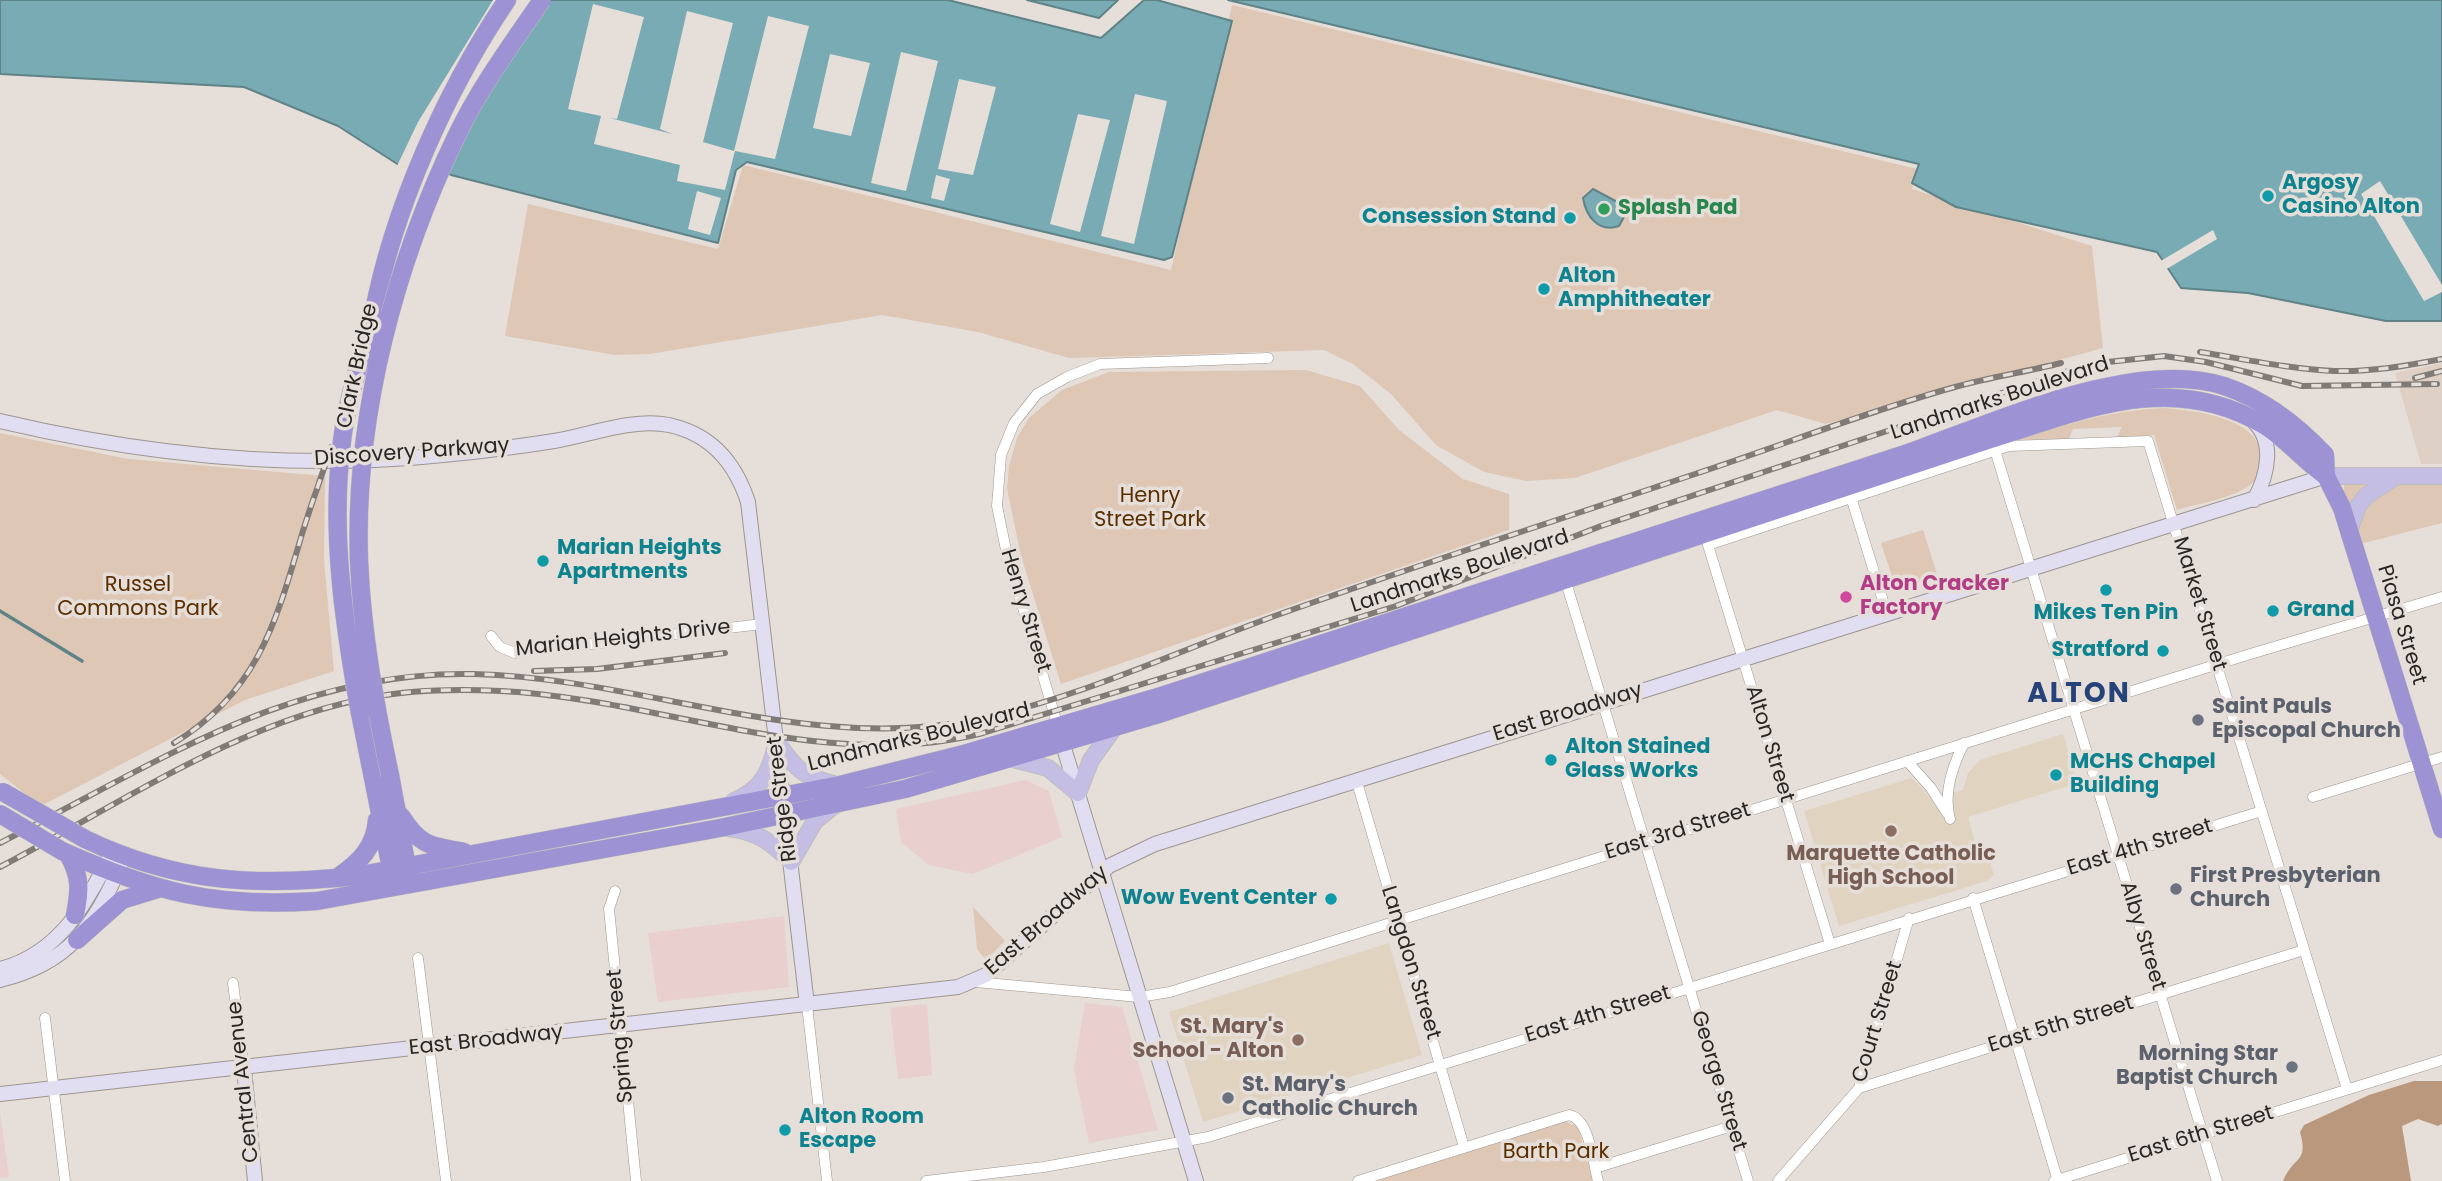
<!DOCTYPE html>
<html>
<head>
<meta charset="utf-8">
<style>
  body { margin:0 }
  canvas { display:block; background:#e6ded8 }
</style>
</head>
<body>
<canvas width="2442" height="1181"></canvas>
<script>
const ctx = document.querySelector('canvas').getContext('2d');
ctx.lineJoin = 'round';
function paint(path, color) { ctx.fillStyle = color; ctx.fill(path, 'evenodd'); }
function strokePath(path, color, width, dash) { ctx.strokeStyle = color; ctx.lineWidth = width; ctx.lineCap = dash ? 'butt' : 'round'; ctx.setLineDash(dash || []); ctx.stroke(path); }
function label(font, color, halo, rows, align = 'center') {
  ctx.font = font + ' Poppins,sans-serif'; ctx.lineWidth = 7; ctx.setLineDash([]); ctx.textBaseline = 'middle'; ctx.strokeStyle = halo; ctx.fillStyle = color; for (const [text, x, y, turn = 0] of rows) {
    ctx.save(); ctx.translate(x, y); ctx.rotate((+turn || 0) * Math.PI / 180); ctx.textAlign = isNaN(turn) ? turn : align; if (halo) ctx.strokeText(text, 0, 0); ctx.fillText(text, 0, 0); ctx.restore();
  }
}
paint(new Path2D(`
  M1026,780L1049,791L1062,837L973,874L929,865L901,842L896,809Z
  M784,916L789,987L658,1002L648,933Z
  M1085,1003L1122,1007L1158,1130L1089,1143L1074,1069Z
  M927,1004L932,1075L898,1079L890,1008Z
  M0,1112L9,1177L0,1178Z`), '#e9cfcd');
paint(new Path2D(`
  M2442,363V464H2421L2395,373Z`), '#dfd0c6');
paint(new Path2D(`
  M2063,734L2078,783L1968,817L1976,846L1985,844L1994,875L1987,881L1839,926L1804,811L1912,778L1932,799L1963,790L1968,773L1980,760Z
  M1389,943L1422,1055L1203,1122L1169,1012Z`), '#e0d4c0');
paint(new Path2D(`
  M1232,5L1917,169L1912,189L2092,246L2103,348L1826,424L1777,410L1575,478L1526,481L1484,472L1436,445L1391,394L1353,364L1324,350L1069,358L978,332L882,315L650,354L615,355L505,336L528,204L718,249L743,165L1171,270Z
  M1306,370L1360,386L1399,430L1463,479L1509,494V530L1061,684L1021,556L1007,489L1009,466L1017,438L1029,418L1062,390L1109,372Z
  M2165,408C2195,411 2266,418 2260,461C2259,471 2259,478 2250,485C2232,499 2199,503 2177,510L2154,435L2117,437L2122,427L2073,429L2069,439L2013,440C2064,425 2112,410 2165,408Z
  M0,433L128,459L325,476L324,560L334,671L245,700L41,806L0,774Z
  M2344,480H2442V523L2356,545L2344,504Z
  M1923,530L1938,577L1897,591L1881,543Z
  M973,907L1005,941L986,960L977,949Z
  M1564,1121L1578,1127L1593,1181H1369Z`), '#dfc7b5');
paint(new Path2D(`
  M2414,1081H2442V1124L2438,1126L2418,1119L2402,1126L2411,1181H2283C2294,1155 2309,1163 2300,1132L2304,1125L2369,1095Z`), '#ba987e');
const water = new Path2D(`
  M0,0H948L1101,38L1144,0H1157L1232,21L1172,257L1164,260L747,162L736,170L718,243L451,175L417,153L402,167L338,126L244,87L0,74Z
  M1027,0H1118L1099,18Z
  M1228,0H2442V321H2386L2248,293L2181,288L2157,252L1956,207L1912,183L1919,164Z
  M1593,189L1621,204L1625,215L1619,226C1598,233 1586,216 1583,198Z`);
paint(water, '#78abb3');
strokePath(water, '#608388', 2);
paint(new Path2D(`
  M493,0H543L440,171L417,157L400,170L396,168L418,122Z
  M593,4L644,17L617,119L610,118L672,134L660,129L687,11L733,23L703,142L734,151L768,16L809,26L775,159L735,151L725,190L677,181L680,165L594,144L601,116L568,109Z
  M901,52L938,61L906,191L871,183Z
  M830,54L870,63L851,136L813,128Z
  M959,79L996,87L973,175L938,169Z
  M1135,94L1167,101L1134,244L1101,236Z
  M1078,114L1110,120L1080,232L1050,224Z
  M936,175L950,179L944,201L931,198Z
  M2380,181L2442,285V292L2424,301L2361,194Z
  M697,191L721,198L710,235L688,229Z
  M2213,230L2217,239L2165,270L2159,262Z`), '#e6ded8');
strokePath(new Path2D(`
  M0,611L82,661`), '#608388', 3.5);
const street = new Path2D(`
  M1995,450L2217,1181
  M1851,497L1887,614
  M1565,579L1748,1181
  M491,636L500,647L515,653L762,624
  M1058,727L1006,550L997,506L1001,455L1014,423L1037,394L1067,377L1100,364L1268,358
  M1907,761L1931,788L1947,813
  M1356,779L1464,1147
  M2313,797L2442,757
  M1950,819C1943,794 1953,765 1964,743
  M615,891L609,909L636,1181
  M1973,898L2058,1181
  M1830,944L1708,545L2009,446L2148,441L2347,1089
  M418,958L446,1181
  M976,982L1139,997L1170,992L2247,655L2442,597
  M233,983L244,1069
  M807,1005L827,1181
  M45,1018L65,1181
  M1859,1088L2304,950
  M1595,1168L1732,1126
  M926,1181L1044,1167L1208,1137L2262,811
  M1358,1181L1569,1115C1590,1119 1593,1163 1598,1181
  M1778,1181L1859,1088L1909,918
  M2054,1181L2442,1060`);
const secondary = new Path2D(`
  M2251,419C2276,440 2268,475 2254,500
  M0,421C136,453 282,469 422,457C466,453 510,448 554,441C590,435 632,418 669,425C711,434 735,462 748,502L807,1005
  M1060,735L1196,1181
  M0,969C59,954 87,903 112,852
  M0,980C68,964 95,926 121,864
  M244,1069L255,1181
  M0,1094L958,987L986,975L1109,866L1155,844L2326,476`);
const primary = new Path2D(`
  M2326,476H2442
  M2349,531L2358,506L2366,496L2395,477
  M777,742C796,770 804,777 837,785
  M1009,758L1048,768L1078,793L1091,760L1114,728
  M734,801C763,789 770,771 777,742
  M728,828C756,831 772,842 791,862L815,821L836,804`);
const highway = new Path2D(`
  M373,316C393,209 446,90 507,0
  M360,713L393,878
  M390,775L409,878
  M401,816C420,846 430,846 464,852
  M85,839C177,883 256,887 356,876L840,785L964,754L1158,697L1908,453C1993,423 2136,357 2224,386C2263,399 2297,425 2325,455L2326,476L2342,508L2442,829
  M62,851C154,892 215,908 317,901L720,828L905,789L1162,713L1991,439C2084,410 2171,370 2264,425C2287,439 2304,461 2326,476
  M68,854C81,877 80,890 75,915
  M338,877C360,862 375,847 377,820
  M77,940L122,900L158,889`);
strokePath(street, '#9d9690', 11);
strokePath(secondary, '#9d9690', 16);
strokePath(primary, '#bebebd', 18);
strokePath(highway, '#bebebd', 19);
strokePath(street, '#fff', 10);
strokePath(secondary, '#e1def2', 14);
strokePath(primary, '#c4bee5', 16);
strokePath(highway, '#9c92d4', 18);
const rail = new Path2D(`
  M2200,352C2244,359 2289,369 2334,371C2371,372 2406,366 2442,359
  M2415,378L2442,371
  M534,671L597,669L725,653
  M174,743C258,692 276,622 302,534C311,504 322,476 331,447
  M0,843C155,764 293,670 474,674C643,678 809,755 979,719C1088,696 1192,644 1297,608C1430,561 1564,518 1698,473C1783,445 1868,411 1955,387C1990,377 2026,372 2061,363
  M0,867C116,806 244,719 374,697C416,689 459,689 501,691C662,699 823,774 983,733L1396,606L1601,526L2089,364L2164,356L2206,362L2302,386L2437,384`);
strokePath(rail, '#807b77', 6);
strokePath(rail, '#e6ded8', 3.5, [10]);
const highwayBridge = new Path2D(`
  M360,713C344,625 330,530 342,441C347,398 362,357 373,316
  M390,775C375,704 362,633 359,560C354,417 395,263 457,135C480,87 512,44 542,0
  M3,792L85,839
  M0,814L62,851`);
strokePath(highwayBridge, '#bebebd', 19, []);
strokePath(highwayBridge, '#9c92d4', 18);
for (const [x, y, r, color] of [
  [2268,196,7,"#0f9aa8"],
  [1604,209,7,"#2e9e5b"],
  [1570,218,7,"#0f9aa8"],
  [1544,289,7,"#0f9aa8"],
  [543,561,7,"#0f9aa8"],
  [2106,590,7,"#0f9aa8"],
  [1846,597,7,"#d1479c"],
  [2273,611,7,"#0f9aa8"],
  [2163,651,7,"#0f9aa8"],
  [2198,720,7,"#6b7280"],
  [1551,760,7,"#0f9aa8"],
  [2056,775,7,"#0f9aa8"],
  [1891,831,7,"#8d6e63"],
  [2176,889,7,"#6b7280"],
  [1331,899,7,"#0f9aa8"],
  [1298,1040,7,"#8d6e63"],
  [2292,1067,7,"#6b7280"],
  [1228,1098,7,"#6b7280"],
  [785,1130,7,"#0f9aa8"]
]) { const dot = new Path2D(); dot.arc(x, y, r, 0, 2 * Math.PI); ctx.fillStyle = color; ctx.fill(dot); strokePath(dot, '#e6ded8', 2.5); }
label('bold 21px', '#0d838f', '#e6ded8', [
  ["Argosy",2282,184],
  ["Casino Alton",2282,208],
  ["Consession Stand",1556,218,"right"],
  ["Alton",1558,277],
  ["Amphitheater",1558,301],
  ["Marian Heights",557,549],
  ["Apartments",557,573],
  ["Grand",2287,611],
  ["Mikes Ten Pin",2106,614,"center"],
  ["Stratford",2149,651,"right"],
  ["Alton Stained",1565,748],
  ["Glass Works",1565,772],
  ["MCHS Chapel",2070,763],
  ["Building",2070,787],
  ["Wow Event Center",1317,899,"right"],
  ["Alton Room",799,1118],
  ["Escape",799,1142]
], 'left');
label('bold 21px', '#27864d', '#e6ded8', [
  ["Splash Pad",1618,209]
], 'left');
label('21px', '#282523', '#e6ded8', [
  ["Clark Bridge",358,366,-78],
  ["Landmarks Boulevard",2000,399,-18],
  ["Discovery Parkway",412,453,-4],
  ["Landmarks Boulevard",1460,572,-18],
  ["Market Street",2199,604,73],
  ["Henry Street",1025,611,73],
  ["Piasa Street",2401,625,73],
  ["Marian Heights Drive",623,639,-6],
  ["East Broadway",1568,713,-17],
  ["Landmarks Boulevard",919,738,-14],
  ["Alton Street",1769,744,73],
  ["Ridge Street",783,799,-97],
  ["East 3rd Street",1678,832,-17],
  ["East 4th Street",2140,848,-17],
  ["East Broadway",1047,921,-41],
  ["Alby Street",2142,936,73],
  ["Langdon Street",1410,963,73],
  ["East 4th Street",1598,1015,-17],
  ["Court Street",1878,1022,-73],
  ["East 5th Street",2061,1025,-17],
  ["Spring Street",621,1036,-95],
  ["East Broadway",486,1041,-6],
  ["George Street",1718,1081,73],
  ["Central Avenue",244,1082,-96],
  ["East 6th Street",2201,1135,-17]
]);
label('21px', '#5b2e00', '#e6ded8', [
  ["Henry",1150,497],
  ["Street Park",1150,521],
  ["Russel",138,586],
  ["Commons Park",138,610],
  ["Barth Park",1556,1153]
]);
label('bold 21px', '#b23c85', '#e6ded8', [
  ["Alton Cracker",1860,585],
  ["Factory",1860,609]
], 'left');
label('bold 21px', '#5b616d', '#e6ded8', [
  ["Saint Pauls",2212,708],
  ["Episcopal Church",2212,732],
  ["First Presbyterian",2190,877],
  ["Church",2190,901],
  ["Morning Star",2278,1055,"right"],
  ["Baptist Church",2278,1079,"right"],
  ["St. Mary's",1242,1086],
  ["Catholic Church",1242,1110]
], 'left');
label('bold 21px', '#785e54', '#e6ded8', [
  ["Marquette Catholic",1891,855],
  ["High School",1891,879],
  ["St. Mary's",1284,1028,"right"],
  ["School - Alton",1284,1052,"right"]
]);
ctx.letterSpacing = '2px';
label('bold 28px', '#26437a', '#e6ded8', [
  ["ALTON",2079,695]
]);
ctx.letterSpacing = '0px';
</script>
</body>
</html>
